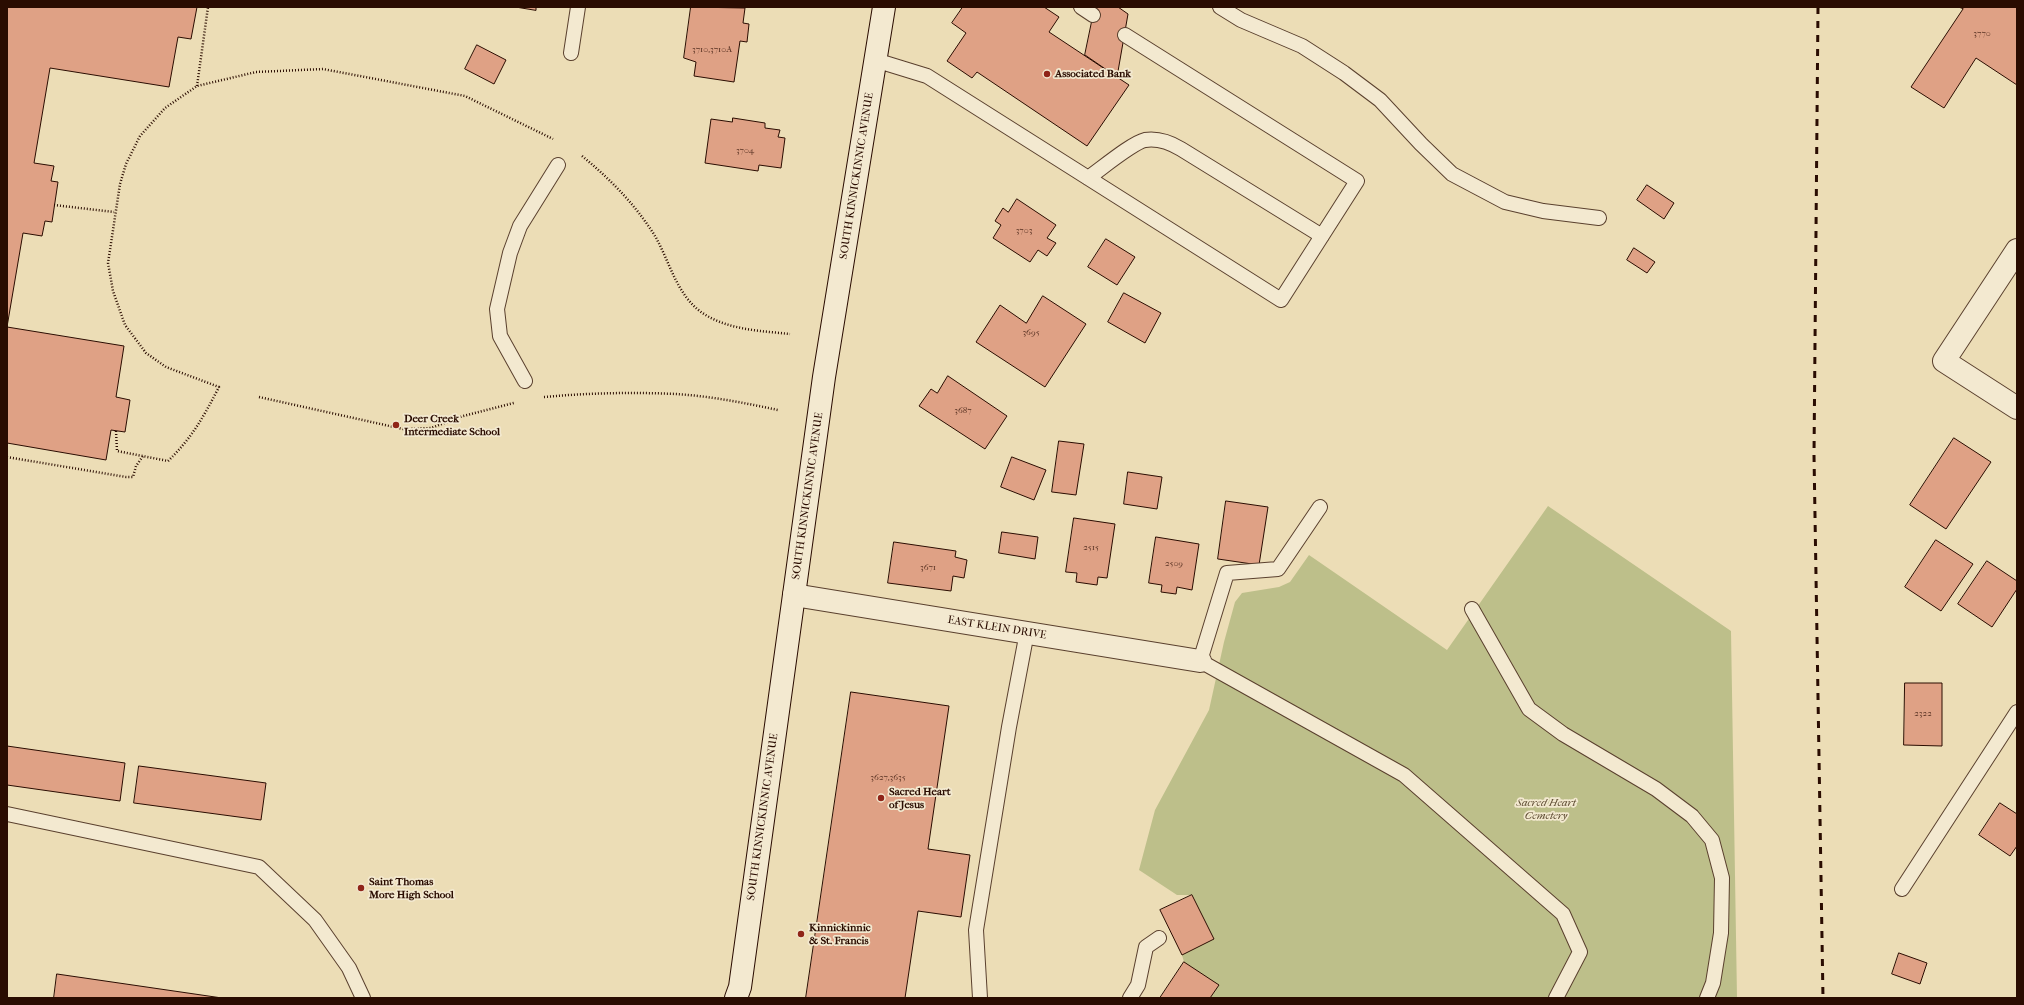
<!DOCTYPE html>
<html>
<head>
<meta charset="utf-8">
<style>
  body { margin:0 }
  #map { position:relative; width:2024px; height:1005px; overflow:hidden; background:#ecddb6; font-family:"IM FELL French Canon",serif }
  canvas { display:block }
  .frame { position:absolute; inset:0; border:8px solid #2a0c01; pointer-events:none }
</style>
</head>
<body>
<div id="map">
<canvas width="2024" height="1005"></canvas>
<div class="frame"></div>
</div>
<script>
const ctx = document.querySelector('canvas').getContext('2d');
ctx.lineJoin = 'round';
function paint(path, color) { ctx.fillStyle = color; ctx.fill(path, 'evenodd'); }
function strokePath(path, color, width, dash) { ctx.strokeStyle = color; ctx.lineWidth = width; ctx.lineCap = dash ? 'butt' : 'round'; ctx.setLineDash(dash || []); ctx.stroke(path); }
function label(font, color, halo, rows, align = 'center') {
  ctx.font = font + ' "IM FELL French Canon",serif'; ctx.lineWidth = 3.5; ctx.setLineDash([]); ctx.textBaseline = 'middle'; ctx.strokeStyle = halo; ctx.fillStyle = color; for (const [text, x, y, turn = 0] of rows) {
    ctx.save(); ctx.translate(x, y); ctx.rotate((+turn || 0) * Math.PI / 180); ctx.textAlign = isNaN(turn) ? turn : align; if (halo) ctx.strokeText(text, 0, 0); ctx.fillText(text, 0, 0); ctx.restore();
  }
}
paint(new Path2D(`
  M1548,506L1731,631L1737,998H1210L1218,985L1184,962L1182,955L1214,939L1192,895H1177L1139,870L1155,810L1209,710L1224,642L1235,602L1242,593L1279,587L1290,582L1309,555L1447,650Z`), '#bdbf8a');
const building = new Path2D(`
  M7,7H197L191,39L178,37L169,87L50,68L34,163L54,166L51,181L58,182L52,222L45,221L42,236L23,233L7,327Z
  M516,7H536V10Z
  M691,7L745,8L743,23L749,24L747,42L740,41L734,82L694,76L696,62L684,58Z
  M963,7H1044L1059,17L1049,32L1129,85L1087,146L977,72L972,78L947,61L966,33L952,23Z
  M1095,7H1118L1128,14L1117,77L1085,55Z
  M1959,7H2017V85L1976,58L1944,108L1911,87L1963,9Z
  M477,45L506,60L494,84L465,69Z
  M733,118L765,123V128L780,130L778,137L785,138L781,168L759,165L758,171L705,163L711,119L732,122Z
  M1647,185L1674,203L1664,219L1637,200Z
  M1017,199L1056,225L1047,238L1056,243L1047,256L1038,250L1030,262L993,238L1001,225L995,221L1003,208L1008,212Z
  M1106,239L1135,257L1117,285L1088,267Z
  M1634,248L1655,262L1647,273L1627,260Z
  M1124,293L1161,313L1145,343L1108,322Z
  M1043,296L1086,324L1045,387L976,342L1000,305L1026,323Z
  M7,327L124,346L116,397L130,400L125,432L111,430L106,460L7,443Z
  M948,376L1007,416L985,449L919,406L931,389L937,393Z
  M1954,438L1991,462L1946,529L1910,505Z
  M1059,441L1084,444L1076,495L1052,492Z
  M1012,457L1046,470L1034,500L1001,487Z
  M1128,472L1162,477L1157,509L1124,504Z
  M1226,501L1268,507L1259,565L1218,559Z
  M1074,518L1115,524L1107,578L1098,577L1097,585L1076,582L1077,573L1066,572Z
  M1002,532L1038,537L1035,559L999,553Z
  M1156,537L1199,544L1192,590L1177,587L1176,594L1161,592L1162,585L1149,583Z
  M1936,540L1973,564L1941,611L1905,587Z
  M894,542L956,551L955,557L967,560L964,578L953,576L951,591L888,583Z
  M1987,561L2017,581V589L1992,627L1958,604Z
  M1905,683H1942V746L1904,745Z
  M851,692L949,706L928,849L970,855L961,917L918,911L905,998H806Z
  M7,746L125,763L120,801L7,785Z
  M139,766L266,783L261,820L134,803Z
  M2000,803L2017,814V846L2010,856L1979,835Z
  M1192,895L1214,939L1182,955L1160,910Z
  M1899,953L1927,963L1920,984L1892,974Z
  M1184,962L1219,985L1210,998H1160Z
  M57,974L222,998H54Z`);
paint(building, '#dfa185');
strokePath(building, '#2a0c01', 1);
const service = new Path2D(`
  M1081,7L1093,15
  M1220,7L1241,20L1302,46L1344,73L1380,100L1421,144L1452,174L1505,202L1543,211L1599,218
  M571,53L578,7
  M875,60L927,76L1281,300L1357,181L1125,35
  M1088,178C1101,169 1132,143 1145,140C1158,138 1171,143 1181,149L1322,236
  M525,381L500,336L497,309L510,253L520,226L558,165
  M1320,507L1278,569L1227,573L1200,661L1404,775L1563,914L1580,952L1556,998
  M1472,609L1529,709L1563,734L1656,789L1692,816L1712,840L1722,878L1721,933L1713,983L1707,998
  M7,814L259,867L315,920L349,968L363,998
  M1902,889L2017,712
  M980,998L976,930L1009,727L1027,632
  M1130,998L1138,985L1146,947L1159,938`);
const minor = new Path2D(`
  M2017,250L1944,361L2017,408
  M794,595L1200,661`);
const secondary = new Path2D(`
  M736,998L740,987L824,377L884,7`);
strokePath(service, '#5a402e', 16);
strokePath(minor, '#5a402e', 24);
strokePath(secondary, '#2a0c01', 24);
strokePath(new Path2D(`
  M197,86L208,7
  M582,156C610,179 635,204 655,236C670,262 677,297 704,314C729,330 762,331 790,334
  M54,205L114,212
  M259,397L403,429L431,428L463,416L514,403
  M544,397C588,393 632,392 676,394C710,396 745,403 778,410
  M116,431L117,451L168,461C192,438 204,416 219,387L166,367L146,353L125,325L113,291L108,263L120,184L126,164L140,136L165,108L197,86L256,72L323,69L465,96L553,139
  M7,457L126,477H133L136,466L143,456`), '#2a0c01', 2.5, [1, 2]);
strokePath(service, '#f3e9d0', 14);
strokePath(minor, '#f3e9d0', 22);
strokePath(secondary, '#f3e9d0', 22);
strokePath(new Path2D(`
  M1818,7L1814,455L1823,998`), '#2a0c01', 3, [7, 7]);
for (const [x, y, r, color] of [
  [1047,74,4,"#8f2418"],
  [396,425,4,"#8f2418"],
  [881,798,4,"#8f2418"],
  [361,888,4,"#8f2418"],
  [801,934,4,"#8f2418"]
]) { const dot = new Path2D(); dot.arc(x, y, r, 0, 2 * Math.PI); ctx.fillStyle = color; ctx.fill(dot); strokePath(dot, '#f3e9d0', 1.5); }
label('9px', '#573122', null, [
  ["3770",1982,34],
  ["3710,3710A",712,50],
  ["3704",745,151],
  ["3703",1024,231],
  ["3695",1031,333],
  ["3687",963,411],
  ["2515",1091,548],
  ["2509",1174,564],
  ["3671",928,568],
  ["2322",1923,714],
  ["3627,3635",888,778]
]);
label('bold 11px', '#2a0c01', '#f3e9d0', [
  ["Associated Bank",1055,74],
  ["Deer Creek",404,419],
  ["Intermediate School",404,432],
  ["Sacred Heart",889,792],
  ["of Jesus",889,805],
  ["Saint Thomas",369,882],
  ["More High School",369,895],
  ["Kinnickinnic",809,928],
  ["& St. Francis",809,941]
], 'left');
label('11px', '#2a0c01', '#f3e9d0', [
  ["SOUTH KINNICKINNIC AVENUE",857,176,-81],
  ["SOUTH KINNICKINNIC AVENUE",808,496,-82],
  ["EAST KLEIN DRIVE",997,628,9],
  ["SOUTH KINNICKINNIC AVENUE",763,817,-82]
]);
label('italic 11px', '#5d4b31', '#f3e9d0', [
  ["Sacred Heart",1546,803],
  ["Cemetery",1546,816]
]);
</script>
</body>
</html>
